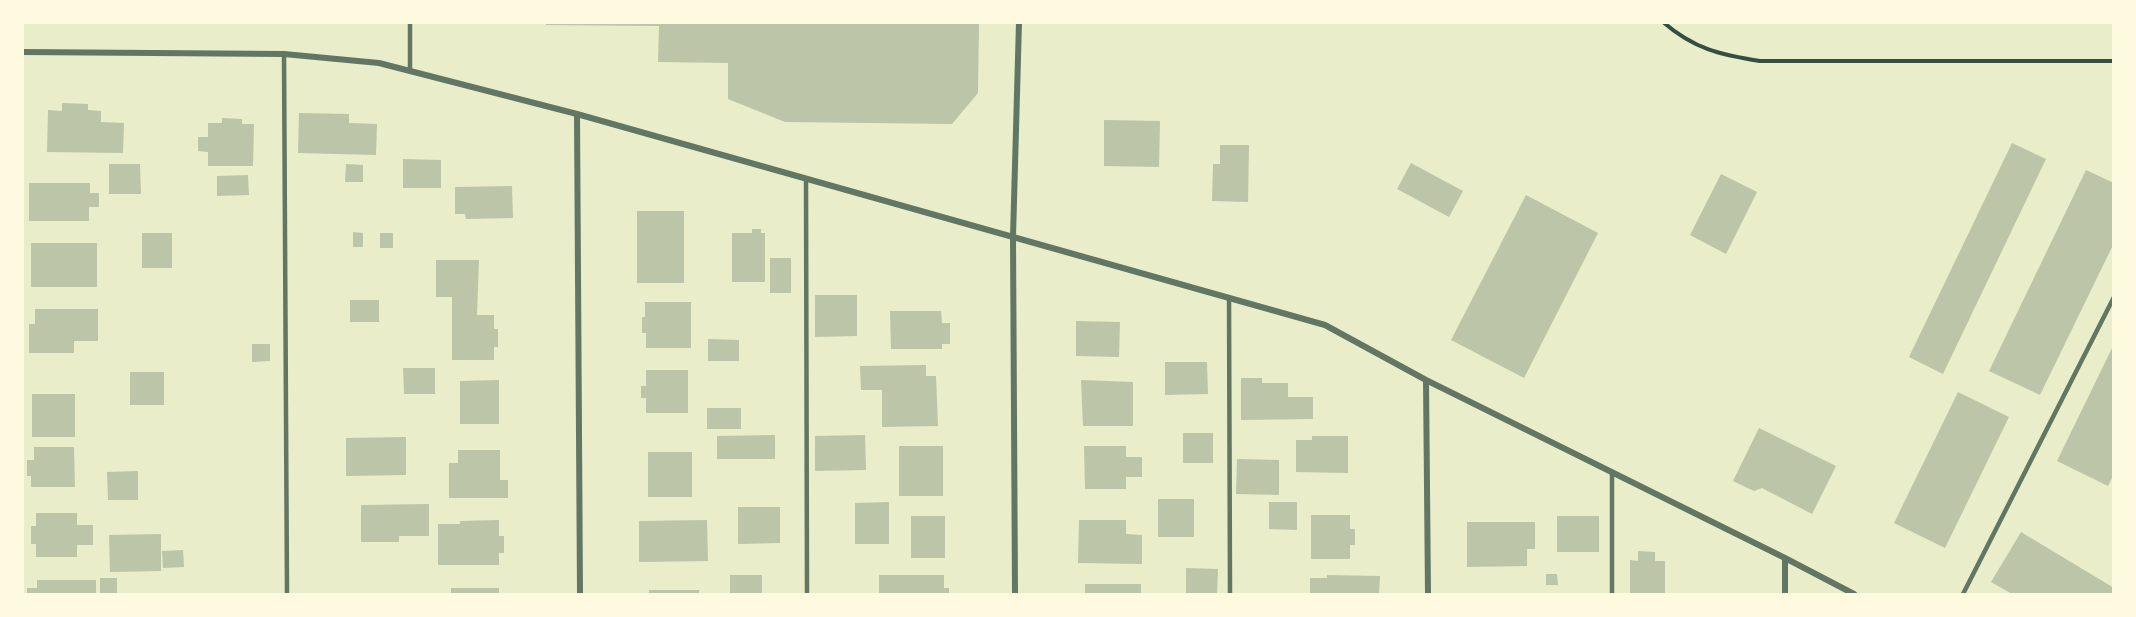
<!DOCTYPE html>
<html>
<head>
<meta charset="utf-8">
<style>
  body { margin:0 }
  #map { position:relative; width:2136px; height:617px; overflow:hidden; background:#e9edc9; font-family:Helvetica,sans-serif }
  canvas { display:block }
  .frame { position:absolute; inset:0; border:24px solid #fefae0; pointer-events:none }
</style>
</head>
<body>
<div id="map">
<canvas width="2136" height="617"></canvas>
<div class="frame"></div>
</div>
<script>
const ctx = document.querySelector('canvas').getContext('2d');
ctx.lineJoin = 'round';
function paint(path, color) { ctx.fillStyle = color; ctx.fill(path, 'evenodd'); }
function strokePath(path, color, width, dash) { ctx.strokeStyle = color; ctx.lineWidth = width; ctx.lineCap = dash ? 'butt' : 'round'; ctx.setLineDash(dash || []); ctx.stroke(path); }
paint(new Path2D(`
  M546,22H979L978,93L952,124L785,122L728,99V63L658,62L659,26L546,25Z
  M62,103L88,104V110L101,111V122L124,123L123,153L47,152L48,110L62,111Z
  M299,113L349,114V123L377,124L376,155L298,153Z
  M222,118L242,119V124H254L253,166H208V152L198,151V137H208V123H222Z
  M1104,120L1160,121L1159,167L1104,166Z
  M2012,143L2046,159L1943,374L1909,357Z
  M1220,145H1249L1248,202L1212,201L1213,164H1220Z
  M403,159L441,160V188H403Z
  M1411,163L1463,191L1449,217L1397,189Z
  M109,164H140L141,194H109Z
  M346,164L363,165V182H345Z
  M2086,170L2114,183V243L2040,395L1989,371Z
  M1721,174L1757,192L1726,254L1690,235Z
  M248,175L249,195L217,196V176Z
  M29,183H90V193H99V207H89V221H29Z
  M512,186L513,218L466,219L465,214H455V187Z
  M1526,195L1598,233L1524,378L1451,340Z
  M637,211H684V283H637Z
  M752,229H761V233H765V282H732V233H752Z
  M353,232L363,233V247H353Z
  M142,233H172V268H142Z
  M380,233H393V248H380Z
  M31,243H97V287H31Z
  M770,258H791V293H770Z
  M436,260H479L477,315H494V329H498V347H494V360H452V297H436Z
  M815,295H857V336L815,337Z
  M350,300H379V322H350Z
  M645,302H691V348H646V333H642V317H645Z
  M35,309H98V341H74V353H29V324H35Z
  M890,311H941L942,323H950V344H942V349H891Z
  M1076,321L1120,322L1119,357L1076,356Z
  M708,339L739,340V361H708Z
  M252,344H270V361L252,362Z
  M2114,344V474L2108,486L2057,461Z
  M1165,362H1207L1208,394L1165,395Z
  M926,365V376H936L938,426L882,427V390H861L860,366Z
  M403,368H435V394H404Z
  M646,370H688V413H646V398H641V386H646Z
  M130,372H164V405H130Z
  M1241,378H1262V383H1288V397H1313V419L1241,420Z
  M499,380V424H460V381Z
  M1081,380L1133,382V426H1083Z
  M1958,392L2009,417L1945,548L1894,523Z
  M32,394H75V437H32Z
  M707,408H741V429H707Z
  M1759,428L1836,466L1812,514L1762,488L1754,491L1733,481Z
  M1183,433H1213V463H1183Z
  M775,435V459H717V436Z
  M865,435L866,470L815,471V436Z
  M1312,436H1348V473L1296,472V440H1312Z
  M406,437V475L346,476V438Z
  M899,446H943V496H899Z
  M1084,446H1126V457H1142V477H1126V489H1085Z
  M34,447H74L75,487H31V476H27V460H34Z
  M458,450H500V480H508V498H449V463H458Z
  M648,452H692V497H648Z
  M1237,459L1279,460V495L1236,494Z
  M138,471V500H108L107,472Z
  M1158,499H1194V537H1158Z
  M889,502V544H855V503Z
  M1269,502H1297V530L1269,529Z
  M429,504V536H399V542H361V505Z
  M738,507H780V543L738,544Z
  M36,513H77V525H93V545H77V557H36V544H31V526H36Z
  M1311,515H1350V529H1355V545H1350V559H1311Z
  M911,516H945V558H911Z
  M1557,516H1599V552H1557Z
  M499,520V536H504V553H499V565H438V524H460V521Z
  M707,520L708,561L639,562V521Z
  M1079,520H1126V534L1142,535V564L1078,563Z
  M1467,522H1535V549H1527V566L1467,567Z
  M2021,532L2114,588V594H2012L1991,582Z
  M161,534V571L110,572L109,535Z
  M183,550L184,567L163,568L162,551Z
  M1638,551L1655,552V561H1665V594H1630V560L1638,561Z
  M1186,568L1218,569L1217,594H1186Z
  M1546,574H1557L1558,585H1546Z
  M730,575H762V594H730Z
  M879,575H944V588H949V594H879Z
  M1327,575L1380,576L1379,594H1310V578H1327Z
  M100,578H117V594H100Z
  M37,580H96V594H27V588H37Z
  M1085,584H1141V594H1085Z
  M451,588H499V594H451Z
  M649,590H699V594H649Z`), '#bcc5a7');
strokePath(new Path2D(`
  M1663,22C1694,49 1721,55 1760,61H2114`), '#344e41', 4);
strokePath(new Path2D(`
  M284,54L287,594
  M410,71V22
  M806,178L807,594
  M1229,298L1230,594
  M1612,473V594
  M1963,594L2114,297`), '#617663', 4.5);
strokePath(new Path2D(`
  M22,52L284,54L379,63L577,114L1325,325L1426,380L1785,558L1854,594
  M577,114L580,594
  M1426,380L1428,594
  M1785,558V594
  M1015,594L1013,237L1019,22`), '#617663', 6);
</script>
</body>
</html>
